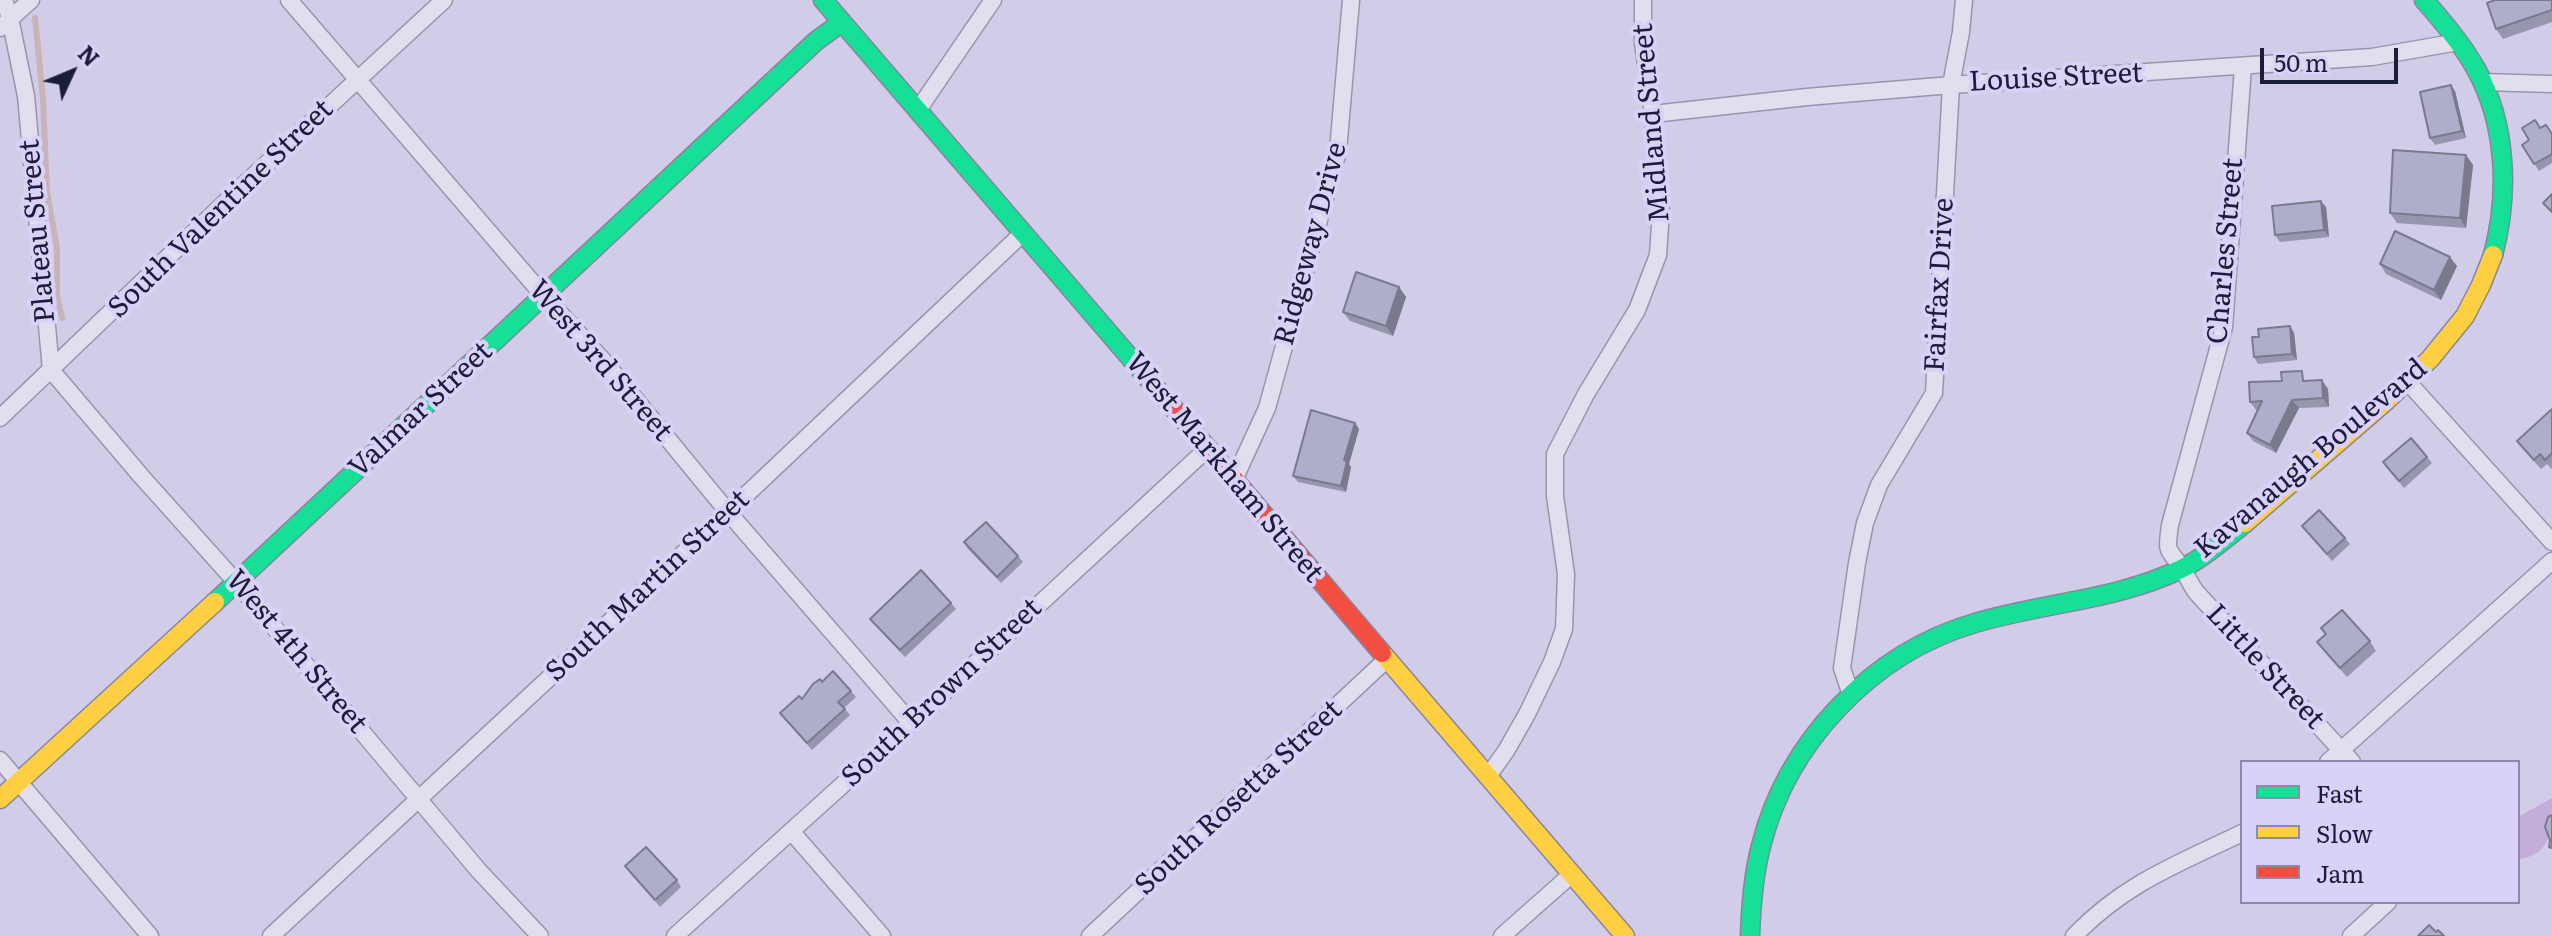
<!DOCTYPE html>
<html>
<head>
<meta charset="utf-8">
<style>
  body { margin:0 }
  #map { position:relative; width:2552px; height:936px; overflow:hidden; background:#d1cce7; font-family:Literata,serif }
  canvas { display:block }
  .legend { position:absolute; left:2240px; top:760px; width:280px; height:144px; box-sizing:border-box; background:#d9d1f8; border:2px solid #8d89ac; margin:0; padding:10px 14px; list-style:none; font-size:24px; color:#1c1d3b }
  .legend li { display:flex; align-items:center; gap:16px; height:40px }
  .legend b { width:40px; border:2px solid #8d89ac }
  .north { position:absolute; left:32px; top:32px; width:80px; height:80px; -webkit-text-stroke:6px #d9d1f8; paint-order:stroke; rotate:46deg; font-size:22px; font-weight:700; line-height:32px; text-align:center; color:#1c1d3b }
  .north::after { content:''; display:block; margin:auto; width:28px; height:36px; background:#1c1d3b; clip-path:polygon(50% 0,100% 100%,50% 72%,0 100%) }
  .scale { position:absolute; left:2260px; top:48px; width:138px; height:36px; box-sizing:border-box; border:4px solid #1c1d3b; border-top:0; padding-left:10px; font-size:24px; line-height:28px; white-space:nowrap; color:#1c1d3b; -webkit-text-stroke:6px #d9d1f8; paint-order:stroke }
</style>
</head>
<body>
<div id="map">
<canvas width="2552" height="936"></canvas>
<ul class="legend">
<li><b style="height:10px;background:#16e098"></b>Fast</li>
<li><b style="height:10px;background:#ffcf43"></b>Slow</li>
<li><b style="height:10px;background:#f24e42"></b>Jam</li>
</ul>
<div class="north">N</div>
<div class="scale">50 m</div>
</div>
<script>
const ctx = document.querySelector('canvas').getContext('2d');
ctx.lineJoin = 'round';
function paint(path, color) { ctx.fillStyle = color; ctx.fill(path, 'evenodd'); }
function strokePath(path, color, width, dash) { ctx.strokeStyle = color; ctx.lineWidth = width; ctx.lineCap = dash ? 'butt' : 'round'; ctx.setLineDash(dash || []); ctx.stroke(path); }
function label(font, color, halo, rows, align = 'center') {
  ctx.font = font + ' Literata,serif'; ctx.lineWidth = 8; ctx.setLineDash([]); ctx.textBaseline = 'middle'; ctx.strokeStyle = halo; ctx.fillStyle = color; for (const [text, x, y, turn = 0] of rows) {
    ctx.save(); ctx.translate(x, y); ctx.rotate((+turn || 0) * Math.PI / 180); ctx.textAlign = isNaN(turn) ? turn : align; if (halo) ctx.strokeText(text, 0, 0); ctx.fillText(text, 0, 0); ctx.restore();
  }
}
paint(new Path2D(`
  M2552,798C2552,828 2552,856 2518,859V817Z`), '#c3addb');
strokePath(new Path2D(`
  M35,18L43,99L47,192L57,248V294L62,318`), '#c8b4b8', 6);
const street = new Path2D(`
  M4,0L10,18L26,96L51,370L141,476L236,582L479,871L540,936
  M289,0L544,296L608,366L728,512L911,723
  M0,28L31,0
  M2243,67L2224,327L2170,525C2166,553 2167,547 2182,568C2187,576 2191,585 2196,592L2352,762
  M2482,82L2552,84
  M918,110L993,0
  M1653,114L1807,97L1951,85L2372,57L2458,42
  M2407,381L2552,542
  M0,418L237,191L444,0
  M1234,480L1267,408L1338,151L1351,0
  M1851,695L1842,668L1857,563L1865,523L1879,485L1934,393L1951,85L1961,32L1964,0
  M0,760L150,936
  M2328,762L2552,561
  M1488,776L1506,751L1527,714L1552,662L1564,629L1566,574L1555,496V454L1586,394L1637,310L1658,255L1661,211L1653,114L1643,43V0
  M791,831L882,936
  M271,936L728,512L1023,233
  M675,936L911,723L1208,448
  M1090,936L1387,659
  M1502,936L1572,874
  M2074,936C2125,883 2178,864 2242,833
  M2351,936L2388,902`);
const fast = new Path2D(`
  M823,0L1175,410
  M2424,0C2443,22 2462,44 2476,69C2507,125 2509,195 2493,255
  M215,602L816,41L842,22
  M1750,936C1751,905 1753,876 1761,846C1787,742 1872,653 1975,623C2042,603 2117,600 2181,569C2203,558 2225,539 2245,523`);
const slow = new Path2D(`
  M2245,523L2386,401L2430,359L2465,316L2481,285L2493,255
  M1382,653L1625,936
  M0,799L215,602`);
const jam = new Path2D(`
  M1175,410L1382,653`);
strokePath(street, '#9795ac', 19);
strokePath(fast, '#87869c', 21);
strokePath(slow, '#87869c', 21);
strokePath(jam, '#87869c', 21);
strokePath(street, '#e1dfee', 16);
strokePath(fast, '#16e098', 18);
strokePath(slow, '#ffcf43', 18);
strokePath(jam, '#f24e42', 18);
paint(new Path2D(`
  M2552,0V22L2503,39L2496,29Z
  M2455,91L2466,138L2435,145L2430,138Z
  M2541,128L2552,133V163L2539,171L2522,145L2529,140Z
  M2466,155L2473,165L2466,228L2397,223L2390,213Z
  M2326,207L2329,237L2280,242L2275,235Z
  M2380,264L2457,266L2441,300L2386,274Z
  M1399,287L1406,297L1393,336L1350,321L1343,312Z
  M2290,326L2294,333L2297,360L2258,364L2254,357L2259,337Z
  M2308,380L2328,389L2329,407L2299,408L2276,453L2253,441L2247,433L2258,410H2256L2250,402Z
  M2552,409V469L2547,464L2541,469L2524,450L2517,441Z
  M1355,423L1359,429L1349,464L1351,467L1346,492L1298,482L1293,476Z
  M2427,457L2432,463L2404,488L2383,462Z
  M2302,526L2345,538L2350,544L2332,561Z
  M964,542L1018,556L1023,562L1001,583L968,549Z
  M951,603L956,609L905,657L875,625L870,619Z
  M2321,628L2370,641L2376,651L2347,677L2324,651L2317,642L2325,634Z
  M851,691L856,697L844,708L850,715L812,750L780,713L802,699Z
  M625,866L677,880L681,887L660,907Z`), '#9696af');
paint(new Path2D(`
  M2451,85L2455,91L2466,138L2462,131Z
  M2466,155L2473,165L2466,228L2460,218Z
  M2321,201L2326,207L2329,237L2324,230Z
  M2450,257L2457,266L2441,300L2434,290Z
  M1399,287L1406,297L1393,336L1386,326Z
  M2290,326L2294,333L2297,360L2292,354Z
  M2322,380L2328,389L2329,407L2323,398Z
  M2292,400L2299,408L2276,453L2270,445Z
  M1355,423L1359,429L1349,464L1351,467L1346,492L1341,486L1344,460Z`), '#7a7a8e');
const building = new Path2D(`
  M2495,0H2552V10L2496,29L2487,3Z
  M2451,85L2462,131L2430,138L2420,92Z
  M2535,120L2540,128L2546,125L2552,134V154L2534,164L2522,145L2529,140L2522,128Z
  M2393,150L2466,155L2460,218L2390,213Z
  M2552,194V212L2543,203Z
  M2321,201L2324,230L2275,235L2272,206Z
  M2395,231L2450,257L2434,290L2380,264Z
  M1356,272L1399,287L1386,326L1343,312Z
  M2290,326L2292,354L2254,357L2252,337H2259L2258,329Z
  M2302,371L2303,381L2322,380L2323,398L2292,400L2270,445L2247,433L2262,401L2250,402L2249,382L2282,381L2281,372Z
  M2552,409V453L2545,460L2540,454L2534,460L2517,441Z
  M1311,410L1355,423L1344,460L1347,461L1341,486L1293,476Z
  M2411,438L2427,457L2399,481L2383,462Z
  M2319,510L2345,538L2327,554L2302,526Z
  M986,522L1018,556L997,577L964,542Z
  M921,570L951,603L900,650L870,619Z
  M2342,610L2370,641L2340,668L2317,642L2326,634L2321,628Z
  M833,671L851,691L838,702L845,709L807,743L780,713L799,696L802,699L813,684L820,679L822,682Z
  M2552,815V848L2549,847L2550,840L2545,827L2548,817Z
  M646,847L677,880L655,900L625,866Z
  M2429,925L2436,932L2438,930L2444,936H2418Z`);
paint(building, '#aeaecb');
strokePath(building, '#7a7a8e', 2);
label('28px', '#1c1d3b', '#d9d1f8', [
  ["Louise Street",2056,78,-3],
  ["Midland Street",1652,123,-95],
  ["South Valentine Street",221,209,-44],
  ["Plateau Street",38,231,-95],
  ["Ridgeway Drive",1311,244,-75],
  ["Charles Street",2226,251,-85],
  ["Fairfax Drive",1940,285,-87],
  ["West 3rd Street",600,361,49],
  ["Valmar Street",421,410,-43],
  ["Kavanaugh Boulevard",2311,459,-40],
  ["West Markham Street",1224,468,50],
  ["South Martin Street",648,586,-43],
  ["West 4th Street",296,652,50],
  ["Little Street",2265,667,47],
  ["South Brown Street",942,693,-43],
  ["South Rosetta Street",1239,798,-43]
]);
</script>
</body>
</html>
